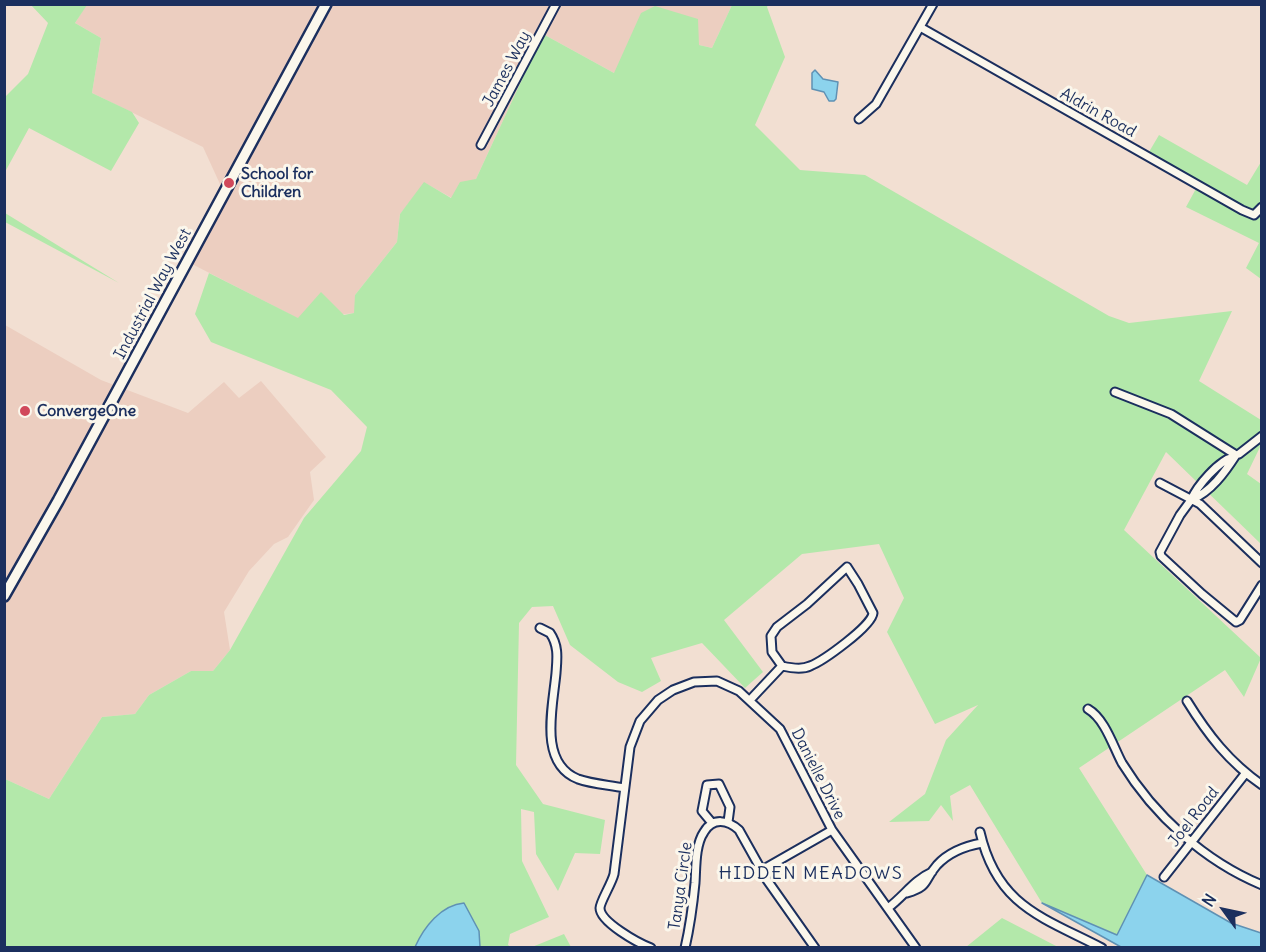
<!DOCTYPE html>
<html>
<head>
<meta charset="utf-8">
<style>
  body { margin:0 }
  #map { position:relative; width:1266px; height:952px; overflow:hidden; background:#f2dfd2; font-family:Delius,sans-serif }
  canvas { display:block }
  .frame { position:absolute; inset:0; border:6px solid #1b2f5e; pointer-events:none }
  .north { position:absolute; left:1194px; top:880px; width:60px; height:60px; -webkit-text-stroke:4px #fbf7ec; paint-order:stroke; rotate:303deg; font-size:16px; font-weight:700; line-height:24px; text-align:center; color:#1b2f5e }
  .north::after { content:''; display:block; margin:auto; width:21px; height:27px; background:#1b2f5e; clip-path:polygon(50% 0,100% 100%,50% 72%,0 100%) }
</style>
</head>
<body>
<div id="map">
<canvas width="1266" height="952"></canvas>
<div class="frame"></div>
<div class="north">N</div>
</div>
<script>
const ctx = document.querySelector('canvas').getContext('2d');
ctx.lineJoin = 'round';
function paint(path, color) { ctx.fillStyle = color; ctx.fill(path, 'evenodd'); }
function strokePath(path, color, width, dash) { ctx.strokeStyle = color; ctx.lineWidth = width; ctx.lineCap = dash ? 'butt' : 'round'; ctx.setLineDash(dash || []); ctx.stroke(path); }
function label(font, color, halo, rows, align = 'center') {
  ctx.font = font + ' Delius,sans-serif'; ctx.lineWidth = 6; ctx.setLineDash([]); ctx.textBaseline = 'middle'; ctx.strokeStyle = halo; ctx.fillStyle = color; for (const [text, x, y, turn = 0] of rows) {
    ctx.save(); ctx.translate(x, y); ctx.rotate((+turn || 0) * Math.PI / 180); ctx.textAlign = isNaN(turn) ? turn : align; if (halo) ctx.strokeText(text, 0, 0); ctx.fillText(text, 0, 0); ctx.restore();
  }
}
paint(new Path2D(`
  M87,4L732,5L712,48L699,45L614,73L543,34L476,179L452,198L425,183L400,214L397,242L355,295V313L299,319L190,263L225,195L203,147L92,93L101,38L75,23Z
  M5,325L101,380L188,413L224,382L239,398L261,381L326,457L310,472L314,500L288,537L274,544L249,571L224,612L230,650L213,671H191L149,695L135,714L102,717L49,799L5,779Z`), '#eccec0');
paint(new Path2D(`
  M31,5H87L75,23L101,38L92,93L132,112L139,123L111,171L29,128L5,172V97L28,74L48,23Z
  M732,5H768L767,7L785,57L755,125L800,170L865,175L1109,316L1129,323L1232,311L1199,381L1261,420V445L1247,474L1261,484V544L1166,452L1124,530L1261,658L1244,697L1225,670L1079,768L1147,875L1118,935L1042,903L970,785L950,796L953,821L941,805L929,821L889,822L925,794L946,740L978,705L935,724L887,632L904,598L879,544L802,554L724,620L763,672L745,688L702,643L651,658L661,681L642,692L618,682L570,645L553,606L532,607L519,623L516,765L543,804L605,820L600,854L575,853L558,891L536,854L534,812L521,809L522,861L549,917L510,934L508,945L511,947H480L479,931L436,916L419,939L415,947L5,948V779L49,799L102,717L135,714L149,695L191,671H213L230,650L304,518L361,451L367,427L331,390L211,342L195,314L209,273L298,318L321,292L344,315L354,313L355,295L397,242L400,214L424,182L451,198L460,182L476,179L543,34L614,73L641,13L655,6L698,19L699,45L712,48Z
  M1159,135L1247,185L1261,162V279L1246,268L1259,243L1186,207L1198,185L1146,157Z
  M4,213H5L119,283L5,222Z
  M1002,918L1058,947H966Z
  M564,934L571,947H532Z`), '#b3e8aa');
const water = new Path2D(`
  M815,70L823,79L838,82L836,99L834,101H829L824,92L812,89V73Z
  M1147,875L1231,923L1261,933V947H1121L1042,903L1117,935Z
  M464,903L479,931L480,947H415C424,927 441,905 464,903Z`);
paint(water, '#8cd3ed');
strokePath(water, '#5f91b4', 1.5);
const street = new Path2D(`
  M920,27L1242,210L1254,215L1262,207
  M859,119L876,104L933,4
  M481,145L556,4
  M1115,392L1171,414L1236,455L1239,454L1262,436
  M1234,457C1219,460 1197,486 1191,500C1211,492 1225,472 1236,455
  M1160,483L1200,504L1262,563
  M1191,500L1180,515L1160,552L1161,556L1202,594L1236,622L1240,620L1262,585
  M847,567L858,584L873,613C872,626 823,661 810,666C802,670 791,668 782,666L772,652L771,636L777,627L807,604Z
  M540,628L550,633C559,646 557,659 556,673C553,707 538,763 578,779C592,784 609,785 624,788
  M750,700L782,666
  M1187,701C1208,735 1229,762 1262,785
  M1088,709C1105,719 1113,746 1122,763C1154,815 1204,861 1262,885
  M712,823L702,811L707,785L719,784L730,807L728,822
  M980,832C997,906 1042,917 1102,948
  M762,870L832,830
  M1164,877L1245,774
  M907,893C930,886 923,881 937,865C949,852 965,846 982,843
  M888,908C904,896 914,880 932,872
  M651,948C638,943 600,922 600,908C600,902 612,883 614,874L630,747L640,721L658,700L673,690L694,682L717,681L739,691L780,729L832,830L916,948
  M685,948C690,926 693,904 695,883C696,868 695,845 704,832C713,817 728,820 739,830L767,880L815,948`);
const secondary = new Path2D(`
  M4,596L58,501L326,4`);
strokePath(street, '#1b2f5e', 11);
strokePath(secondary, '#1b2f5e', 14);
strokePath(street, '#fbf7ec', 7);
strokePath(secondary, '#fbf7ec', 9);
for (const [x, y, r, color] of [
  [229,183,6,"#d1495b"],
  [25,411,6,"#d1495b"]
]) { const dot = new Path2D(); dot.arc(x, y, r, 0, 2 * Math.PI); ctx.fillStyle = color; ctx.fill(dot); strokePath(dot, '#fbf7ec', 2); }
label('16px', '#1b2f5e', '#fbf7ec', [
  ["James Way",507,69,-62],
  ["Aldrin Road",1098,113,29],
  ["Industrial Way West",153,294,-62],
  ["Danielle Drive",818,774,63],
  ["Joel Road",1194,817,-52],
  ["Tanya Circle",681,886,-82]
]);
label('bold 16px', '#1b2f5e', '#fbf7ec', [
  ["School for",241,174],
  ["Children",241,192],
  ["ConvergeOne",37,411]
], 'left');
ctx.letterSpacing = '1.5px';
label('18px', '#1b2f5e', '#fbf7ec', [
  ["HIDDEN MEADOWS",811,874]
]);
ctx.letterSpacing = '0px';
</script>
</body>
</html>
